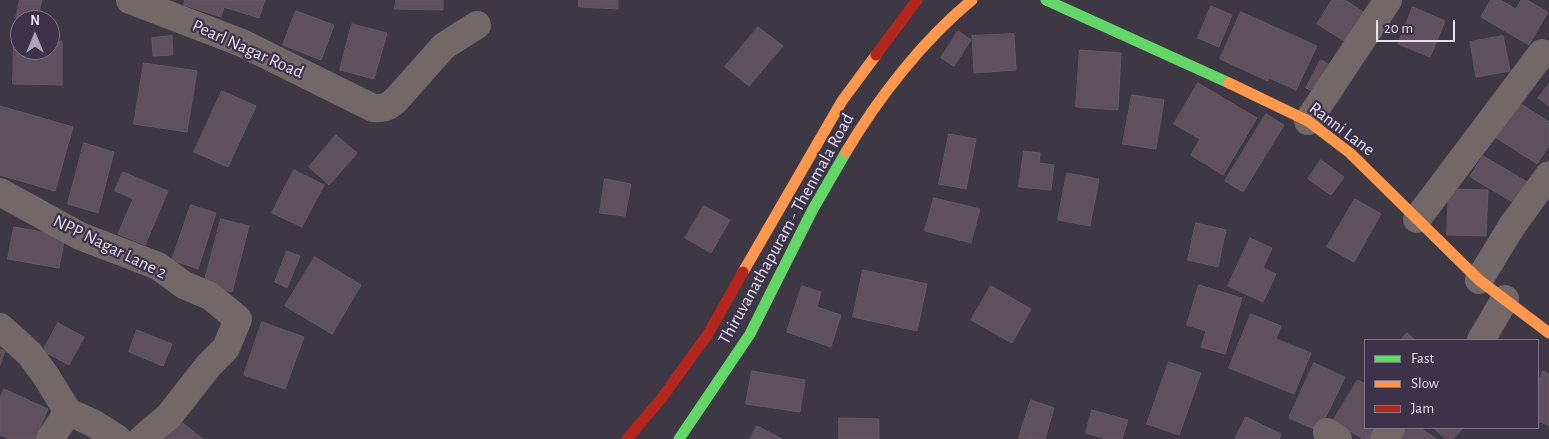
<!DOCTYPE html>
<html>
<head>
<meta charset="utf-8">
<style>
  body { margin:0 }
  #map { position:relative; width:1549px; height:439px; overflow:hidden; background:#3d3844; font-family:"Alegreya Sans",sans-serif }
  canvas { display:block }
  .legend { position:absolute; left:1364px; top:339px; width:175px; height:90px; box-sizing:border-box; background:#3c324a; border:1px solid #80778c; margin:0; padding:6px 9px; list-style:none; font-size:15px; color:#e5dfee }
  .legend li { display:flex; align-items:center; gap:10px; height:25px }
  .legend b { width:25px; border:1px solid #80778c }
  .north { position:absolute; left:10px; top:10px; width:50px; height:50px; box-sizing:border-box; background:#3c324a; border:1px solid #80778c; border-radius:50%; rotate:0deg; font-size:14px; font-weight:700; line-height:20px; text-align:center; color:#e5dfee }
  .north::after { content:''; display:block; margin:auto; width:18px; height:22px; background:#aaa5b2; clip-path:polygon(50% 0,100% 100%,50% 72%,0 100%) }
  .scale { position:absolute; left:1376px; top:20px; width:79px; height:22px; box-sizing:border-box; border:2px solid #e5dfee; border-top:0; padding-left:6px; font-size:15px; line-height:18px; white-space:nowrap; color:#e5dfee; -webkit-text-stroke:4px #3c324a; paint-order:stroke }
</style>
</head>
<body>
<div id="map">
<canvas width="1549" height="439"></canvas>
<ul class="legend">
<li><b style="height:6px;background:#63d668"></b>Fast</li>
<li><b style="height:6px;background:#ff974d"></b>Slow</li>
<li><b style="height:6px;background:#b3261e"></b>Jam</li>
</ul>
<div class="north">N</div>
<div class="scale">20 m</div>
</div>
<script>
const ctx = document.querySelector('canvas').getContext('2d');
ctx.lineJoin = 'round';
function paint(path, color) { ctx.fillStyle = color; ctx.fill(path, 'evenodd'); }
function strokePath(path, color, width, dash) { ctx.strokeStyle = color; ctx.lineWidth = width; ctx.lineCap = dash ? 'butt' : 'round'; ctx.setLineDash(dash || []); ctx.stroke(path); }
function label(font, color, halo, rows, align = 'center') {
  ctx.font = font + ' "Alegreya Sans",sans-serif'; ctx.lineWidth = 4.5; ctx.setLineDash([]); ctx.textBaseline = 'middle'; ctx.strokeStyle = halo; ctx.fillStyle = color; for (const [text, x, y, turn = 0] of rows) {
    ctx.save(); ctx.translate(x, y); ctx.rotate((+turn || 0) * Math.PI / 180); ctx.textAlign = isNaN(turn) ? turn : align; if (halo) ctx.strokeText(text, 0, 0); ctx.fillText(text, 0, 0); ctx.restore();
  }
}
const building = new Path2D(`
  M20,0H42L37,20L16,18Z
  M185,0H265L259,18L224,7L221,17L184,5Z
  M396,0H443V10L395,9Z
  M579,0H618V9L579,7Z
  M1332,0H1345L1365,13L1346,42L1317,24Z
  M1491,0H1500L1516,9L1521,0H1527L1548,12L1529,45L1481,17Z
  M1211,6L1232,15L1219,47L1198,38Z
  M1413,7L1445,21L1430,57L1398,44Z
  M296,11L334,25L321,60L283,45Z
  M1241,12L1317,46L1296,90L1269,78L1268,81L1220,59Z
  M352,24L387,33L374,79L340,70Z
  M758,27L783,46L749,86L725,67Z
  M958,31L971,40L954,66L941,58Z
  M1014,34L1016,70L974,73L972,36Z
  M172,36L173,55L153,56L152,38Z
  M1503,36L1510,71L1476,77L1470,42Z
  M14,40H20V50H50V41H62V85L13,84Z
  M1080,50L1121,53L1118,110L1076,107Z
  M1321,60L1333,67L1318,94L1306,88Z
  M144,63L197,71L187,132L134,124Z
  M1198,83L1257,118L1223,175L1191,155L1200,139L1174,124Z
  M1549,84V106L1538,98Z
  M222,91L256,106L228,167L194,152Z
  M1132,95L1164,100L1156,149L1123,144Z
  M1515,100L1549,122V146L1537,164L1492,135Z
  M0,106L73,127L55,191L0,175Z
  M1266,114L1284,125L1243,192L1225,181Z
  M949,134L976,139L966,189L939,184Z
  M336,135L357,153L329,185L309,167Z
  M84,143L114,152L98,213L68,204Z
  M1024,151L1040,153L1039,163L1054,165L1051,190L1019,187Z
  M1483,156L1531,184L1518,205L1470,177Z
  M1321,160L1344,177L1331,195L1308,179Z
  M294,170L324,185L302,227L272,213Z
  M123,172L168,191L145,245L118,234L133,199L115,191Z
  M1067,173L1099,179L1090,226L1058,220Z
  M605,179L631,184L625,216L600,213Z
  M1449,189L1488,190L1486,236L1447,235Z
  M934,198L980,209L971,243L925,231Z
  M1355,199L1381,214L1354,262L1327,247Z
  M191,205L216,213L198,269L172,260Z
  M704,206L730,220L711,253L685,238Z
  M221,219L249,226L232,292L204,284Z
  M1196,223L1226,230L1218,267L1188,260Z
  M14,227L65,236L59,268L8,259Z
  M1250,238L1272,248L1263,268L1276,274L1263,302L1228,286Z
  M287,251L300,256L287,288L275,282Z
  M315,257L361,285L332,334L285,306Z
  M863,270L927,284L917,331L853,317Z
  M1199,285L1242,298L1225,354L1201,347L1206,331L1187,325Z
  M802,286L821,292L817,307L841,315L831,347L787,332Z
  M991,286L1031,309L1012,343L971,320Z
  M1251,314L1281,326L1276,339L1311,353L1294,394L1229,368Z
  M262,322L304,337L285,389L244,375Z
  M58,323L84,337L69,365L43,351Z
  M137,330L172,344L163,366L129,352Z
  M1407,333L1415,340H1401Z
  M0,349L5,351L0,365Z
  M1169,362L1201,373L1179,435L1147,424Z
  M1314,363L1345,377L1319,431L1289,418Z
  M752,371L805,380L800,412L746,404Z
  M1543,371L1549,374V426L1538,421V382Z
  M1358,380L1365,384V428H1386L1379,439H1363L1333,421Z
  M4,389L48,409L35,439H9L0,435V398Z
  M1031,400L1054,408L1045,439L1019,438Z
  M1092,410L1128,420L1122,439H1107L1086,433Z
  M1246,417L1281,434L1279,439H1235Z
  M839,418L879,419V439H839Z
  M180,421L203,439H166Z
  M757,426L782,439H750Z
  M1396,428H1420L1437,439H1389Z
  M1434,428H1463L1453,439H1446Z`);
paint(building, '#5e505d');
strokePath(building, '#625a63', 1);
strokePath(new Path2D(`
  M130,0L242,43L373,108C383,109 388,107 395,101L444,46L477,25
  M1308,121L1388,0
  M0,192L80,236L158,266L184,285L210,296L238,319L226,348L209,365L169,416L142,439
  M1417,219L1542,53
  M1479,280L1512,226L1549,175
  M0,327L29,353L46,376L68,412
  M1481,340L1505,299
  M68,412L93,423L118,439
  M1327,432L1338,439
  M50,439L68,412
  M1384,439L1391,428`), '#736868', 28);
strokePath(new Path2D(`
  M1046,0L1229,83
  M679,439L750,334L813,209L846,152`), '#63d668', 11);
strokePath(new Path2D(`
  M1229,83L1308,121L1350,153L1479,280L1549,333
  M846,152C878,98 924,39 972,0
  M743,272L842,101L876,55`), '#ff974d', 11);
strokePath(new Path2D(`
  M876,55L917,0
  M627,439L661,399L708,334L743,272`), '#b3261e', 11);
label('18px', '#e5dfee', '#3c324a', [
  ["Pearl Nagar Road",248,49,24],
  ["Ranni Lane",1342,129,37],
  ["Thiruvanathapuram - Thenmala Road",786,229,-61],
  ["NPP Nagar Lane 2",110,247,26]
]);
</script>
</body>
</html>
